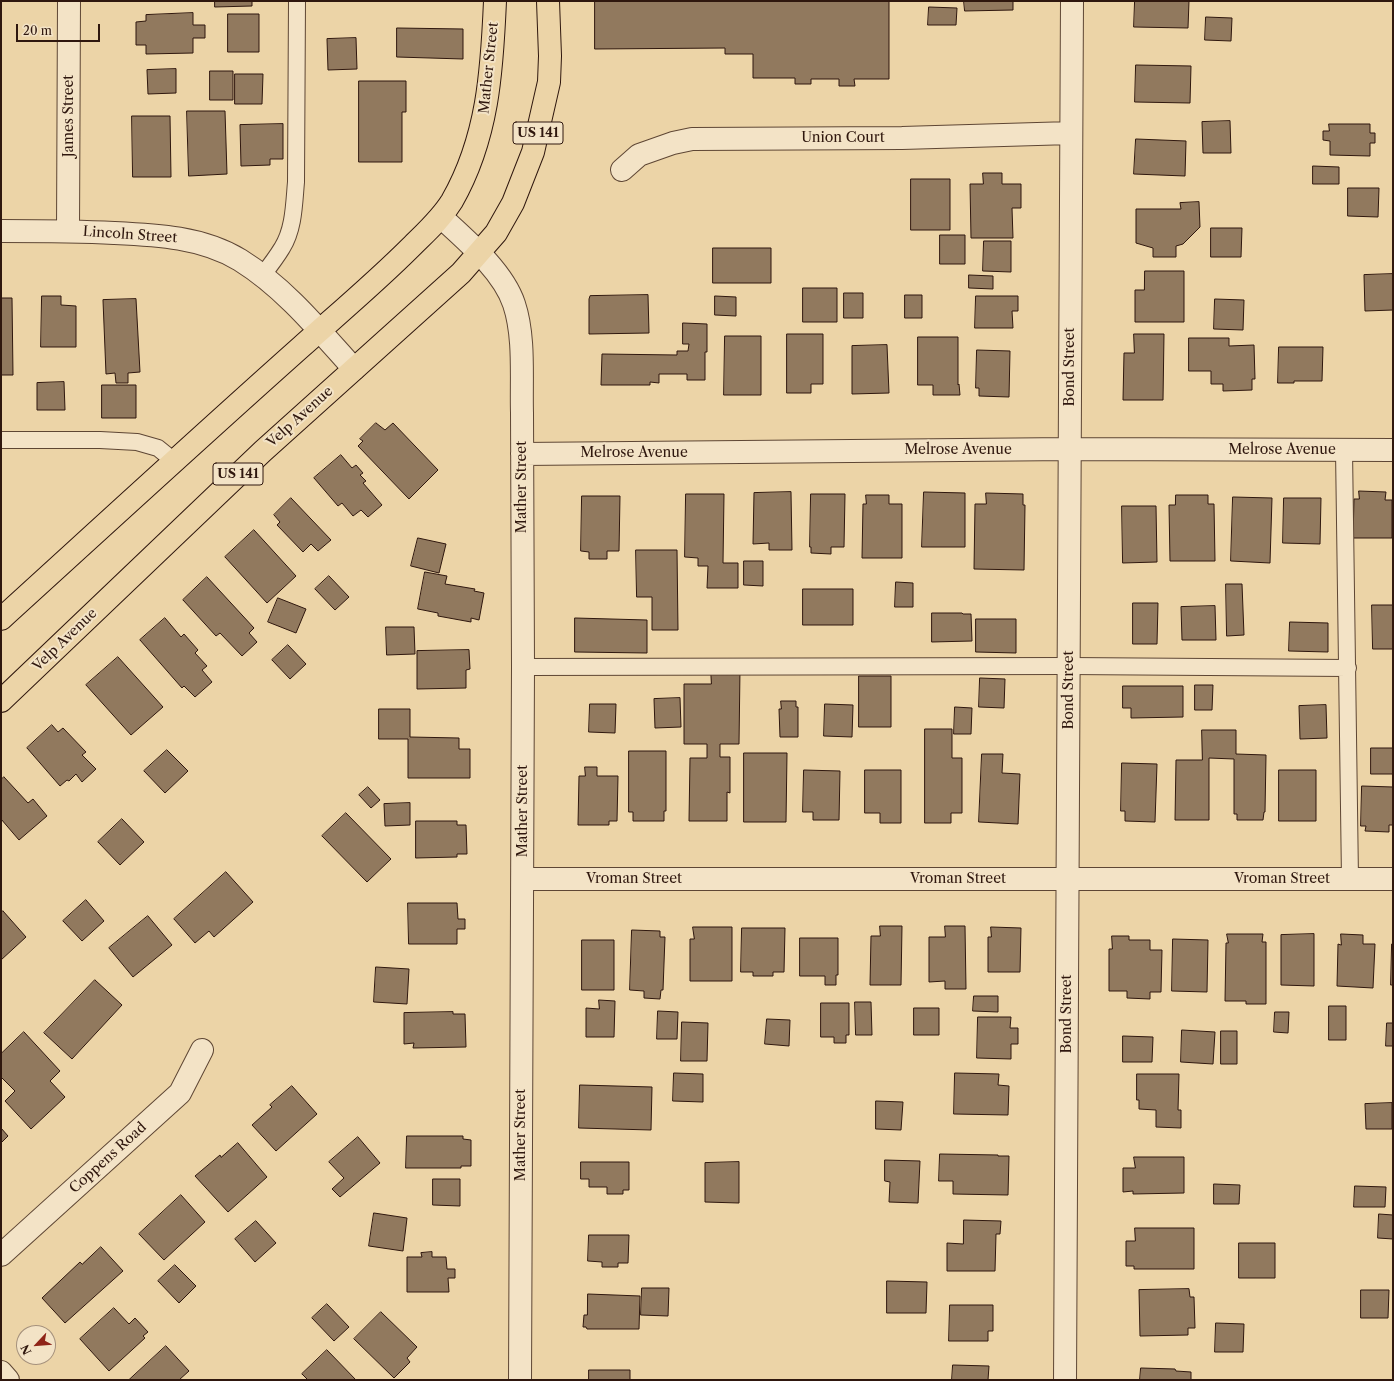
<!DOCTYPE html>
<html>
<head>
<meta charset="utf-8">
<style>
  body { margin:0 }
  #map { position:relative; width:1394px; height:1381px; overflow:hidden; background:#ecd4a7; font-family:"Libre Caslon Text",serif }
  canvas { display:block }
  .frame { position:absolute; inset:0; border:2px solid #2f170e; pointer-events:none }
  .north { position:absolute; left:16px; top:1325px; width:40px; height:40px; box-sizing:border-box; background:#f3e3c6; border:1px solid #a5917c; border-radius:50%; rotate:244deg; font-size:11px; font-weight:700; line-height:16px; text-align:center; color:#2f170e }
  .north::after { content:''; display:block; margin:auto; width:14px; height:18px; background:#8f2418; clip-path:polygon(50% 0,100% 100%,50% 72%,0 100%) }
  .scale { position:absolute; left:16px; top:24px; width:84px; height:18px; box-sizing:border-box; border:2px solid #2f170e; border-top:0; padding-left:5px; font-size:12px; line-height:14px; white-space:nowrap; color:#2f170e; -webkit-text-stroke:3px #f3e3c6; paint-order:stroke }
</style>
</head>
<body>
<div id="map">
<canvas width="1394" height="1381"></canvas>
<div class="frame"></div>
<div class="north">N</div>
<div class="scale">20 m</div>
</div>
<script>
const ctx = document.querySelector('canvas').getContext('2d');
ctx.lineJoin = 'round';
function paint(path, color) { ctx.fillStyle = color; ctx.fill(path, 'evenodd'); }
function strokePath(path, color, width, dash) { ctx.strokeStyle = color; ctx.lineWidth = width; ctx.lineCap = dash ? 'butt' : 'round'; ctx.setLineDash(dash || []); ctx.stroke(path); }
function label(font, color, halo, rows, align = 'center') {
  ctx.font = font + ' "Libre Caslon Text",serif'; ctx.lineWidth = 4; ctx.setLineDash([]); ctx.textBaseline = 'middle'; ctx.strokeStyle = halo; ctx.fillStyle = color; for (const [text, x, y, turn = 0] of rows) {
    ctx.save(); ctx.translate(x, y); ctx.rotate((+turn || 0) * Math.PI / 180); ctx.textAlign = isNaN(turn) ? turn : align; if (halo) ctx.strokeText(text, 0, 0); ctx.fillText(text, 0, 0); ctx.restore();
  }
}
const building = new Path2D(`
  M215,1H252V6L215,7Z
  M595,1H889V79H854L855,86H839V79H811V84H795V78H753V54H725V48L595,49Z
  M964,1H1013V10L965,11Z
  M1135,1H1189L1188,28L1134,27Z
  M929,7L957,8L956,25H928Z
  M193,13V25H205V38H193V53L146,54V45H136V22L146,21V15Z
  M228,14H259V52H228Z
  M1206,17L1232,18L1231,41L1205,40Z
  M397,28L463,29V59L397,57Z
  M356,38L357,69L328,70L327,39Z
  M1136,65L1191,66L1190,103L1135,102Z
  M176,69V93L148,94L147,70Z
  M210,71H233V100H210Z
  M235,74H263L262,104H235Z
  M359,81H406V112H402V162H359Z
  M187,111H225L227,174L189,176Z
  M132,116H170L171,177H133Z
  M1230,121L1231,153H1203L1202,122Z
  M283,124V159H270V165L241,166L240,125Z
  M1329,124H1370V133H1375V143H1370V156L1330,155V141L1323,140V131H1329Z
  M1136,139L1186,141L1185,176L1134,174Z
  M1313,166L1339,167V184H1313Z
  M983,173H1002V184H1021V208H1012L1013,238H971L970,184H983Z
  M911,179H950V230H911Z
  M1348,188H1379L1378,217L1348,216Z
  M1199,202L1200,227L1183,244L1176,246V257H1153V248L1136,243V209H1181L1180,203Z
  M1211,228H1242L1241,257H1211Z
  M940,235H965V264H940Z
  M984,241H1011V272L983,271Z
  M713,248H771V283H713Z
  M1145,271H1184V322H1135V290H1144Z
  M1393,274V310L1365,311L1364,275Z
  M969,275L993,276V289L969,288Z
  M803,288H837V322H803Z
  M844,293H863V318H844Z
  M648,295L649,333L589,334V299L590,296Z
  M905,295H922V318H905Z
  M42,296H61V305L76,306V347H41Z
  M715,296L736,297V316L715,315Z
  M976,296H1018V311H1012L1013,328H975Z
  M1,298H12L13,375H1Z
  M136,299L140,372L128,373V383H116L115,373L106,374L103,300Z
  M1215,299L1244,300L1243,330L1214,329Z
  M683,323L707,324V352H705V380H687V374H659V383L650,382V385H601L602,354L677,355V351H688L689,344H683Z
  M787,334H823V384H811V393H787Z
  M1134,334H1164L1163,400H1123L1124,353H1134Z
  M725,336H761V395H724Z
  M918,337H958V385L959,384L960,395H933V385H918Z
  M1189,338H1229V346L1254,345L1255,379H1252V390L1223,391V384H1211V371H1189Z
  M887,345L889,393L852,394V346Z
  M1279,347H1323L1322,381H1294V383H1278Z
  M977,350L1010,351L1009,397L979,396V388H976Z
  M64,382L65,410H37V383Z
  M102,385H136V418H102Z
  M376,423L385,430L393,423L438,470L409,499L358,446L363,441L360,439Z
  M341,455L352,468L356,465L363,473L360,475L366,481L363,483L382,505L368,517L361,510L353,516L342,503L338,506L314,478Z
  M1359,491L1386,492L1385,500H1392V538H1353L1354,499H1359Z
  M791,492L792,550H769V543L753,544L754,493Z
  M924,492L965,493V547H922Z
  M986,493L1023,494V505H1025L1024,570L974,569L975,504H986Z
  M686,494H724L723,563H738V588H707L708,566H698V558L685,557Z
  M811,494H845L844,547H831V554L811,553V547H810Z
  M866,495H889V504H902V558H862L863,504H866Z
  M1176,495H1208V504H1214L1215,561H1170L1169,505H1175Z
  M582,496H620L619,551H607V559H589V552L581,551Z
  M1233,497L1272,498L1270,563L1231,561Z
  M291,498L331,540L318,551L311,544L303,552L277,525L280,522L274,515Z
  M1284,498H1321L1320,544L1283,543Z
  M1122,506H1156L1157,562L1123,563Z
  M254,530L296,576L267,603L225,557Z
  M418,538L446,544L439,573L411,566Z
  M636,550H677L678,630H652V597H637Z
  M744,561H763V586L744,585Z
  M425,572L447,576L445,584L475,589L474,591L484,593L479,620L471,618V622L438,616V613L418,609Z
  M329,576L349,597L335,610L315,589Z
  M207,577L254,628L249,633L257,642L242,656L220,633L216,636L183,600Z
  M896,582L913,583V607H895Z
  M1226,584H1242L1244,635L1227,636Z
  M803,589H853V625H803Z
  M278,598L306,609L296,633L268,622Z
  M1133,603H1158L1157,644H1133Z
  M1372,605H1393V649H1373Z
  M1215,606L1216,640H1182L1181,607Z
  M932,613H962L963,614H971L972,641L932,642Z
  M165,618L181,637L184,634L198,650L195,653L207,666L202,670L212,682L195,697L184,686L182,688L140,640Z
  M575,618L647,620V653L575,652Z
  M976,619H1016V653L976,652Z
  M1290,622L1328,623V652L1289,651Z
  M386,627H414L415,654L387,655Z
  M288,645L306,664L290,679L272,660Z
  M469,650L470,669L466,670V688L417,689V651Z
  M118,657L163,707L131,735L86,685Z
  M711,669H740L739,744H720V757H730V793L727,792V821H689L690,758H707V744H684V684H711Z
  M859,676H891V727H859Z
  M980,678L1005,679L1004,708L979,707Z
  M1195,685H1213L1212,710H1195Z
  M1123,686H1183V717L1131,718V708H1123Z
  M680,698L681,727L655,728L654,699Z
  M781,701H796V707H798V737H780L779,709H781Z
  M590,704H616L615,733L589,732Z
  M825,704L853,705L852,737L824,736Z
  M1326,705L1327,738L1300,739L1299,706Z
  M955,707L972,708L971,734H954Z
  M379,709H410V737L459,738V749H470V778H408V739H379Z
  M52,725L58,732L63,728L86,752L82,755L96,769L82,782L76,774L69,781L67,780L60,786L27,748Z
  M925,729H952V758H962V813H951V823H925Z
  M1202,730H1236V754L1266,755L1265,812H1264L1263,820H1237V814H1234V759L1209,758V820H1175L1176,760H1202Z
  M1371,748H1393V774H1371Z
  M167,750L188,771L165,793L144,771Z
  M629,751H666V811H664V821H633V812H629Z
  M744,753H787L786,822H744Z
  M982,754H1003L1002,773L1020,774L1018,824L979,822Z
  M1122,763L1157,764L1155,822L1125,821V811H1121Z
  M585,767H597V776H618L617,821H609V825H578L579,776H585Z
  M804,770L840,771L839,820H813V812H803Z
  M865,770H901V823H880V813H865Z
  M1279,770H1316V821H1279Z
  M4,777L28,803L33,799L47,816L19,840L1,819V780Z
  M1362,786L1393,787V825H1389V832L1365,831L1366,826H1361Z
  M368,787L380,800L371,808L359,795Z
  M410,803V825L385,826L384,804Z
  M346,813L391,859L367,882L322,836Z
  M122,819L144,842L120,865L98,842Z
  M416,821H457V825H466L467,854H457V857L416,858Z
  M226,872L253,902L214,937L209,931L195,943L174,919Z
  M86,900L104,921L82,941L63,921Z
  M408,903H457L458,919H465V929H457V944H409Z
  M3,911L26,937L1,960V913Z
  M148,916L172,945L133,977L109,948Z
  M880,926H902L901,985H870L871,936H880Z
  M945,926H965L966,989H945V981L929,982V937H945Z
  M693,927H732V981H690V939H694Z
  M991,927L1021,928L1020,972H988V937H991Z
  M742,928H785L784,972H773V976H753V972H741Z
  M632,930L660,931V937H665L663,990H661L660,999L644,998V991L630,990Z
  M1227,934H1263L1262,942H1266V1004H1246V1001H1225L1226,943H1228Z
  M1314,934V986L1281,985V935Z
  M1341,934L1363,935V944H1375L1373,988L1337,986L1338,944L1341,945Z
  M1112,936H1129V940H1150V950H1162L1161,992H1150V999L1127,998V991H1109V949H1112Z
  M800,938H838V975H836V985H825V976H800Z
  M1173,939L1208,940L1207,992L1172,991Z
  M582,940H614V990H582Z
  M1392,944H1393V985H1391Z
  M376,967L409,969L407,1004L374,1002Z
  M95,980L122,1005L72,1059L44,1033Z
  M974,996H998V1012L973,1011Z
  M599,1000L615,1001L614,1037H586V1008L599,1009Z
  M855,1002H871L872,1035H856Z
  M821,1003H849V1035H846V1043H834V1037H821Z
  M1329,1006H1346V1040H1329Z
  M914,1008H939V1035H914Z
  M658,1011L678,1012L677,1039H657Z
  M453,1012V1014H465L466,1047L413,1048L414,1043L404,1044V1013Z
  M1275,1012H1289L1288,1033L1274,1032Z
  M978,1017H1011L1010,1028H1018V1044H1011V1059L977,1058Z
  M767,1019L790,1020L789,1046L765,1044Z
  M682,1022L708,1023L707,1061H681Z
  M1387,1023H1393V1046H1386Z
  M1182,1030L1215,1032L1213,1064L1181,1062Z
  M1221,1031H1237V1064H1221Z
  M24,1032L60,1071L50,1081L65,1097L31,1129L5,1101L15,1091L1,1077V1054Z
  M1123,1036L1153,1037L1152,1062H1123Z
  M674,1073L703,1074V1102L673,1101Z
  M955,1073L999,1074L998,1085L1009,1086L1008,1115L954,1114Z
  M1137,1074H1179L1178,1110H1181V1128L1156,1127V1110L1139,1109V1100H1137Z
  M580,1085L652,1087L651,1130L579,1128Z
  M292,1086L317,1114L276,1151L252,1125L272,1107L270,1105Z
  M876,1101L903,1102L901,1130L876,1129Z
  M1392,1103V1129H1366L1365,1104Z
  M1,1128L8,1136L1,1143Z
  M407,1136H463V1139L471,1140V1166H461V1168H406Z
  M358,1137L380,1163L340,1197L332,1189L344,1178L329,1162Z
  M238,1143L267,1177L228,1212L195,1176L220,1155L221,1157Z
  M940,1154L998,1155V1156H1009L1008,1195L953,1194V1181H939Z
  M1134,1157H1184V1193L1133,1194V1191L1123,1192V1168H1135Z
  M885,1160L920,1161L918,1203L889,1202L890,1182L885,1181Z
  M581,1162H629V1190H623V1194H607V1187H589V1179H581Z
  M739,1162V1203L705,1202V1163Z
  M433,1179H460V1206L433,1205Z
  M1214,1184L1240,1185L1239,1204H1214Z
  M1355,1186L1386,1187L1385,1207H1354Z
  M181,1195L205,1222L164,1260L139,1234Z
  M374,1213L407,1218L403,1251L369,1246Z
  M1379,1214L1393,1215V1239L1378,1238Z
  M964,1220L1001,1221L1000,1234H996L995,1271H947V1243L963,1244Z
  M256,1221L276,1243L255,1262L235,1239Z
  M1135,1228H1194V1269H1134V1266H1126V1241H1135Z
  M589,1235H629L628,1263H618V1267H602V1262L588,1261Z
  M1239,1243H1275V1278H1239Z
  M101,1247L123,1271L65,1323L42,1298L80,1262L82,1264Z
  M432,1252V1257H446L447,1269H455V1278H448L449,1292H407V1257H422L421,1253Z
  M175,1265L196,1286L179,1303L158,1281Z
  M887,1281L927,1282L926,1313H887Z
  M642,1288H669L668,1316L641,1315Z
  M1189,1289L1190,1297H1194L1195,1328H1188V1335L1140,1336L1139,1290Z
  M1361,1290H1389L1388,1318H1361Z
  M588,1294L640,1296L639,1329H587L586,1327H583L584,1315H587Z
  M327,1304L349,1327L334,1341L312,1318Z
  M950,1305H993V1331H988V1341H949Z
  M114,1308L129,1324L135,1318L148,1332L143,1336L145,1338L109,1371L80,1339Z
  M381,1312L417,1347L407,1358L410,1362L394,1378L354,1339Z
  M1216,1323L1244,1324L1243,1352H1215Z
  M166,1346L189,1371L179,1380H129Z
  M327,1350L356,1380H308L302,1374Z
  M953,1365L989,1366L988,1380H952Z
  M1141,1368L1175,1369L1176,1371L1191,1372V1380H1140Z
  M589,1370H630V1380H589Z`);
paint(building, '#91795e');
strokePath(building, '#2f170e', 1);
const lane = new Path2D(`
  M262,276C269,267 276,258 282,248C294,229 294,204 296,182L297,1
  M1,440H100L137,442L158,448L174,461
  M1344,450L1350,879
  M523,667L1069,666L1348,668`);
const street = new Path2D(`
  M622,170L639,155L673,143L692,139L902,138L1071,133
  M441,217C466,240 503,271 514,304C525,337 521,378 522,413C523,497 522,582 523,667L520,1380
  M1,231C39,231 76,231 114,233C157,235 202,237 240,260C285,288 319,330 354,369
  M68,231L69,1
  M522,454L1070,449L1393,450
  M523,879H1393
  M1,1255L180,1093L202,1050
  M1,1372L8,1380
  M1065,1380L1072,1`);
const primary = new Path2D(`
  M1,619C101,528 200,437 301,347C338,314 376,282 411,247C426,232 441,219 452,201C488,138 492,71 495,1
  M1,701L263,451L461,273L496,233L513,203L533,152L549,82L550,56L548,1`);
strokePath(lane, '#5e4634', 18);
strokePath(street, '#5e4634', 24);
strokePath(primary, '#2f170e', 24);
strokePath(lane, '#f3e3c6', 16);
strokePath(street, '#f3e3c6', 22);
strokePath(primary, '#ecd4a7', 22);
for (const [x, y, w] of [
  [538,133,50],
  [238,474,50]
]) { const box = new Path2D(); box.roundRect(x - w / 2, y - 11, w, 22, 3); ctx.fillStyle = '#f3e3c6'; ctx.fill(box); strokePath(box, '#2f170e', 1); }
label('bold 13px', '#2f170e', null, [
  ["US 141",538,133],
  ["US 141",238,474]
]);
label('14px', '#2f170e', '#f3e3c6', [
  ["Mather Street",489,68,-84],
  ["James Street",69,116,-90],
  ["Union Court",843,138],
  ["Lincoln Street",130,235,4],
  ["Bond Street",1070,367,-90],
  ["Velp Avenue",300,417,-42],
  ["Melrose Avenue",958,450],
  ["Melrose Avenue",1282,450],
  ["Melrose Avenue",634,453],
  ["Mather Street",522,487,-90],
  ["Velp Avenue",65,640,-44],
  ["Bond Street",1069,690,-90],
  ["Mather Street",523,811,-90],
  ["Vroman Street",634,879],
  ["Vroman Street",958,879],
  ["Vroman Street",1282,879],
  ["Bond Street",1067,1014,-90],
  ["Mather Street",521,1135,-90],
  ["Coppens Road",108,1158,-42]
]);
</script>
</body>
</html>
